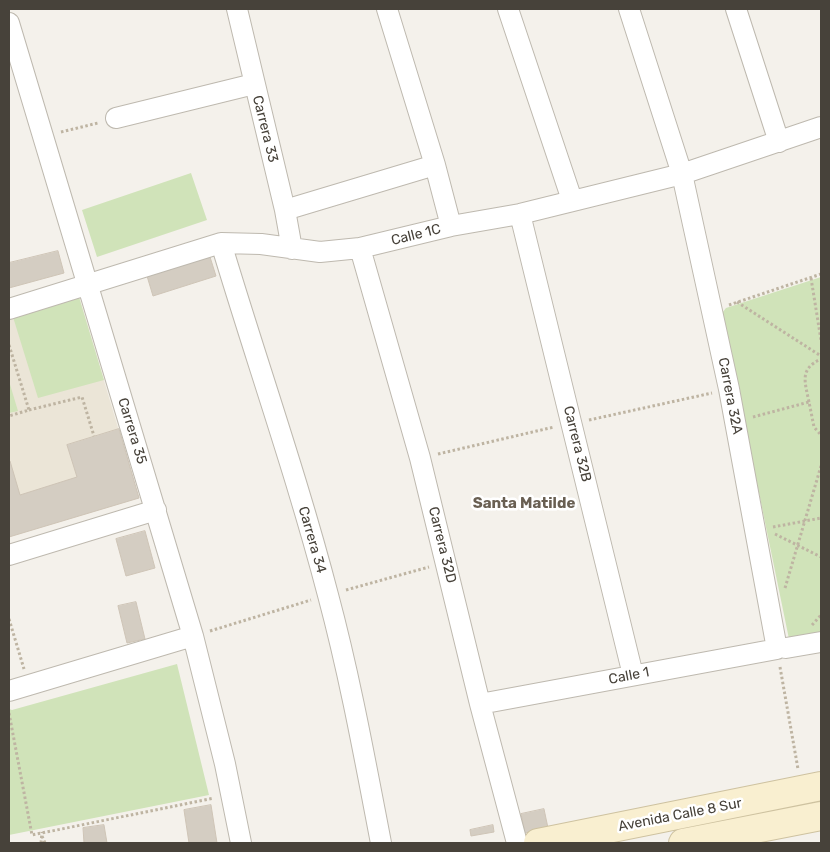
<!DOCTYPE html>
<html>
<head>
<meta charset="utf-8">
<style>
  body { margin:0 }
  #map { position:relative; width:830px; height:852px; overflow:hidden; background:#f4f1eb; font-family:Rubik,sans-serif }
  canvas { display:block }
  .frame { position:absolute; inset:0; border:10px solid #47423a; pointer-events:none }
</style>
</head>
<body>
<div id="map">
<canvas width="830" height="852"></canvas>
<div class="frame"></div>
</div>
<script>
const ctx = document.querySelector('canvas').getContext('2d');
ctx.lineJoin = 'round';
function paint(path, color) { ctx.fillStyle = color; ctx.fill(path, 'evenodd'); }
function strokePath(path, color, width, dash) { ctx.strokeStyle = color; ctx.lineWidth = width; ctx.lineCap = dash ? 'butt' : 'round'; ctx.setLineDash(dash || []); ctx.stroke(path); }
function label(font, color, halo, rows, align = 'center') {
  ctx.font = font + ' Rubik,sans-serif'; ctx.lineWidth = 5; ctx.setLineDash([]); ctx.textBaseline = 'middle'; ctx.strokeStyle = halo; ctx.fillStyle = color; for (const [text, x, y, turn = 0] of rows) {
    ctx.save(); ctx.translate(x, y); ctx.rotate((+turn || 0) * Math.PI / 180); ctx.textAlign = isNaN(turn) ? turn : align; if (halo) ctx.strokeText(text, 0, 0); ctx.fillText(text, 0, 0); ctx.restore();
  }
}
paint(new Path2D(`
  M79,297L139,498L9,537V318Z`), '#ebe5d7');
paint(new Path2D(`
  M191,173L207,220L97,257L82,210Z
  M821,277V638L789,639L722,313L726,308Z
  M79,297L104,380L38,398L13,317Z
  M9,381L18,411L9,413Z
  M177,664L209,795L9,835V709L12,710Z`), '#d0e3b9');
const building = new Path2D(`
  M58,251L64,273L9,288V263Z
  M210,257L216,276L153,296L147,276Z
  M119,429L139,498L9,537V462L10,461L20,495L77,477L67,445Z
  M145,531L155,568L126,576L116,539Z
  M136,602L145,639L127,643L118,606Z
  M211,805L217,843H189L184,810Z
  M544,809L548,828L525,833L521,814Z
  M104,825L107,843H84L83,828Z
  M493,825L494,832L471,836L470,830Z`);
paint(building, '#d4cdc2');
strokePath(building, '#cec4b6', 1);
const street = new Path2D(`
  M237,9L285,210L292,249
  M387,9L435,165L451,226
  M508,9L572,200
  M736,9L779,142
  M9,23L193,636L225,764L241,843
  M116,118L254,84
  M285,210L435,165
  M520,214L633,675
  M221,243C256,360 297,476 328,595C350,677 365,760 381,843
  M360,248L420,458L480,704L517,843
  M9,309L221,243L261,244L320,252L360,248L451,226L520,214L682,174L821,127
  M9,555L156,510
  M786,648L821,642
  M9,691L193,636
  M480,704L777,649L729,389L682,174L629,9`);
const secondary = new Path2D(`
  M538,843L821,786
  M683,843L821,816`);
strokePath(street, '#beb9af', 22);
strokePath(secondary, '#cec2a0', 30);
strokePath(new Path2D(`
  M61,132L98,123
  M811,278L821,340
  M737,302L821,356
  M729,305L821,274
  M9,345L29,410L9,416
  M809,402C805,382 799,369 821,359
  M29,410L82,397L94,436
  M753,417L809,402L814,427L821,435
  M589,420L712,393
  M438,454L554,427
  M773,527L821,518
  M775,534L821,557
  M785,588L821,466
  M346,590L429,567
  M9,619L24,669
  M812,625L821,615
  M210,631L311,600
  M780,667L798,769
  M9,713L32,835L214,798
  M42,836L45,843
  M41,843L42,832`), '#beb4a2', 3, [2.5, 2.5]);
strokePath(street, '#fff', 20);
strokePath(secondary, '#f9efd0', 28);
label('14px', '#47423a', '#fff', [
  ["Carrera 33",265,129,76],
  ["Calle 1C",416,235,-14],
  ["Carrera 32A",730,396,79],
  ["Carrera 35",132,431,73],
  ["Carrera 32B",577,444,76],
  ["Carrera 34",312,540,74],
  ["Carrera 32D",442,545,76],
  ["Calle 1",629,676,-11],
  ["Avenida Calle 8 Sur",680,815,-11]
]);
label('bold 15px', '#695f52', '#fff', [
  ["Santa Matilde",524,504]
]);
</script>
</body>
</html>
